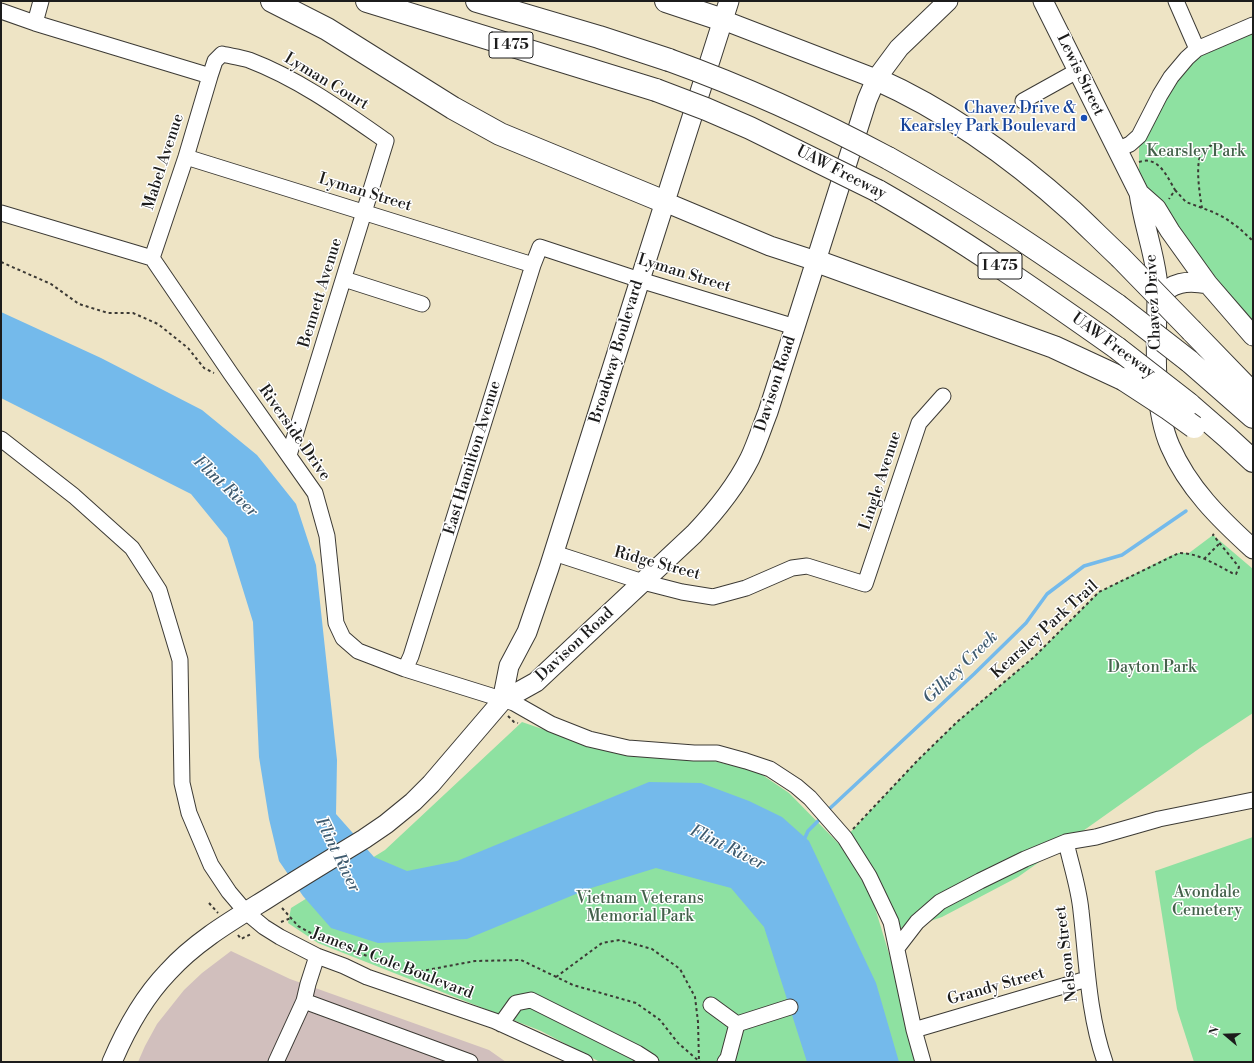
<!DOCTYPE html>
<html>
<head>
<meta charset="utf-8">
<style>
  body { margin:0 }
  #map { position:relative; width:1254px; height:1063px; overflow:hidden; background:#eee4c5; font-family:"Libre Bodoni",serif }
  canvas { display:block }
  .frame { position:absolute; inset:0; border:2px solid #1c1c1c; pointer-events:none }
  .north { position:absolute; left:1206px; top:1015px; width:40px; height:40px; -webkit-text-stroke:3px #fff; paint-order:stroke; rotate:289deg; font-size:11px; font-weight:700; line-height:16px; text-align:center; color:#1c1c1c }
  .north::after { content:''; display:block; margin:auto; width:14px; height:18px; background:#1c1c1c; clip-path:polygon(50% 0,100% 100%,50% 72%,0 100%) }
</style>
</head>
<body>
<div id="map">
<canvas width="1254" height="1063"></canvas>
<div class="frame"></div>
<div class="north">N</div>
</div>
<script>
const ctx = document.querySelector('canvas').getContext('2d');
ctx.lineJoin = 'round';
function paint(path, color) { ctx.fillStyle = color; ctx.fill(path, 'evenodd'); }
function strokePath(path, color, width, dash) { ctx.strokeStyle = color; ctx.lineWidth = width; ctx.lineCap = dash ? 'butt' : 'round'; ctx.setLineDash(dash || []); ctx.stroke(path); }
function label(font, color, halo, rows, align = 'center') {
  ctx.font = font + ' "Libre Bodoni",serif'; ctx.lineWidth = 3; ctx.setLineDash([]); ctx.textBaseline = 'middle'; ctx.strokeStyle = halo; ctx.fillStyle = color; for (const [text, x, y, turn = 0] of rows) {
    ctx.save(); ctx.translate(x, y); ctx.rotate((+turn || 0) * Math.PI / 180); ctx.textAlign = isNaN(turn) ? turn : align; if (halo) ctx.strokeText(text, 0, 0); ctx.fillText(text, 0, 0); ctx.restore();
  }
}
paint(new Path2D(`
  M231,951L290,979L489,1050L506,1062H138L145,1046L157,1024L184,990L202,973Z`), '#d1bfbd');
paint(new Path2D(`
  M1253,25V333L1139,193V136L1178,67Z
  M1213,535L1253,569V713L1200,748L1018,877L942,917L910,928H901L891,922L845,838L918,760L957,722L1034,657L1099,592L1170,556L1179,553H1189Z
  M522,722L606,751L714,761L758,772L789,793L843,848L872,898L894,970L915,1062H600L541,1031L318,943L288,923L291,908L385,850Z
  M1253,837V1062H1194L1177,1009L1155,871Z`), '#8ee1a1');
paint(new Path2D(`
  M1,312L101,358L202,410L257,455L296,504L316,565L337,760L336,814L374,857L407,871L457,861L649,782L701,783L749,801L782,817L809,841L876,983L899,1062H807L764,927L731,888L656,868L588,889L467,939L378,943L331,928L303,896L279,861L269,819L259,757L253,622L227,538L191,494L1,398Z`), '#74baeb');
strokePath(new Path2D(`
  M826,812L974,674L1026,623L1047,594L1084,566L1122,555L1186,511
  M803,842L808,831L822,817`), '#74baeb', 3.5);
const minor = new Path2D(`
  M1176,1L1197,49
  M1,11L35,23L210,76
  M35,23L41,1
  M1023,101L1077,71
  M1117,150L1130,144L1139,136L1160,95L1171,77L1187,58L1197,49L1253,25
  M186,157L533,265
  M1,213L152,258L231,374L315,493L327,536L336,623L343,638L358,651L405,669L514,703L551,724L589,739L628,748L694,753H717L746,761L770,769L796,786L810,798L845,838L869,876L891,922L914,1030L923,1062
  M152,258L186,157L210,76L215,61L222,54C230,56 240,57 249,60C299,79 343,111 386,141L289,455
  M344,279L422,304
  M1,439L74,496L132,548L159,590L180,660L182,783L189,813L211,865L229,892L246,912L264,927L280,937L317,956L344,966L367,977L495,1021L585,1062
  M554,553L643,582L682,592L713,597L746,588L792,568L807,566L865,584L919,423L943,396
  M405,669L411,656L533,265L540,247L640,280L795,327
  M1066,842C1071,865 1079,888 1081,911C1087,962 1088,1013 1105,1062
  M897,948L917,922L940,902L980,881L1025,859L1066,842L1096,837L1159,819L1253,800
  M317,956L308,984L304,1001L470,1062
  M711,1005L737,1024
  M501,1024L516,1003L531,1000L637,1053L651,1062
  M914,1030L1087,979
  M276,1062L304,1001
  M725,1062L728,1058L737,1024L790,1007`);
const major = new Path2D(`
  M1043,1L1139,193C1143,222 1153,248 1157,278C1158,329 1150,400 1170,446C1188,488 1220,519 1253,549
  M723,20L876,79
  M1139,193L1156,208L1170,231L1208,284L1253,336
  M665,202L770,246L816,261
  M1157,298C1173,282 1186,280 1208,284
  M502,701L509,666L527,632L549,568L640,280L729,1
  M112,1062C126,1029 143,998 168,972C195,942 231,921 265,900C298,879 331,859 364,839L386,824L413,802L431,784L502,701L536,682L694,534C716,511 736,486 750,458C757,443 762,427 768,412L867,100L876,79L899,48L948,1`);
const highway = new Path2D(`
  M272,1L327,29L453,108L500,134L665,202
  M367,1L656,90
  M477,1L599,37L669,60
  M666,1L723,20
  M876,79C948,111 1013,158 1072,211C1088,226 1104,242 1120,257
  M888,158C968,202 1043,253 1117,305
  M878,191C962,239 1039,293 1117,348
  M816,261L1054,347L1123,379
  M1192,331L1253,394
  M1189,361L1253,417
  M1189,404L1227,437L1253,461`);
strokePath(minor, '#3c3a35', 17);
strokePath(major, '#3c3a35', 21);
strokePath(highway, '#3c3a35', 24);
strokePath(new Path2D(`
  M1139,162C1142,161 1146,160 1149,161C1162,163 1169,180 1175,190L1169,199
  M1175,190L1186,202L1213,212L1225,218L1239,228L1253,241
  M1202,208C1200,196 1193,156 1205,149C1209,146 1215,144 1220,142
  M1,262L51,284L79,304L108,313H133L158,324L188,348L204,368L214,373
  M1204,559L1219,544
  M508,716L514,722L518,723
  M853,829L918,760L957,722L1034,657L1099,592L1179,553C1198,553 1215,564 1232,573L1236,574L1239,567L1213,535L1214,534
  M209,903L218,913
  M282,908L298,926L318,937L411,973L475,961L521,960L573,985L636,1003L660,1020L678,1043L700,1062
  M281,922L291,918
  M238,935L241,939L251,934
  M556,977L602,943L620,940L652,949L680,969L695,997L698,1022L699,1061`), '#3c3a35', 2, [3, 3]);
strokePath(minor, '#fff', 15);
strokePath(major, '#fff', 19);
strokePath(highway, '#fff', 22);
const highwayBridge = new Path2D(`
  M669,60C744,87 817,120 888,158
  M656,90L706,109L750,128L878,191
  M1120,257L1192,331
  M1117,305L1189,361
  M1117,348L1189,404
  M1123,379L1169,409L1194,427`);
strokePath(highwayBridge, '#3c3a35', 24, []);
strokePath(highwayBridge, '#fff', 22);
for (const [x, y, r, color] of [
  [1084,118,4,"#1a4fb4"]
]) { const dot = new Path2D(); dot.arc(x, y, r, 0, 2 * Math.PI); ctx.fillStyle = color; ctx.fill(dot); strokePath(dot, '#fff', 1.5); }
for (const [x, y, w] of [
  [511,45,44],
  [1000,266,44]
]) { const box = new Path2D(); box.roundRect(x - w / 2, y - 13, w, 26, 3); ctx.fillStyle = '#fff'; ctx.fill(box); strokePath(box, '#1c1c1c', 1); }
label('bold 15px', '#1c1c1c', null, [
  ["I 475",511,45],
  ["I 475",1000,266]
]);
label('16px', '#1c1c1c', '#fff', [
  ["Lewis Street",1080,75,64],
  ["Lyman Court",326,82,31],
  ["Mabel Avenue",164,162,-72],
  ["UAW Freeway",841,173,27],
  ["Lyman Street",365,193,17],
  ["Lyman Street",684,274,17],
  ["Bennett Avenue",321,293,-73],
  ["Chavez Drive",1154,302,-93],
  ["UAW Freeway",1113,346,36],
  ["Broadway Boulevard",617,352,-73],
  ["Davison Road",776,384,-72],
  ["Riverside Drive",294,433,55],
  ["East Hamilton Avenue",473,458,-73],
  ["Lingle Avenue",881,481,-72],
  ["Ridge Street",657,564,15],
  ["Kearsley Park Trail",1045,630,-42],
  ["Davison Road",575,645,-43],
  ["Nelson Street",1067,954,-97],
  ["James P Cole Boulevard",392,964,21],
  ["Grandy Street",996,987,-16]
]);
label('16px', '#164399', '#fff', [
  ["Chavez Drive &",1076,109],
  ["Kearsley Park Boulevard",1076,127]
], 'right');
label('16px', '#44614b', '#fff', [
  ["Kearsley Park",1196,152],
  ["Dayton Park",1152,668],
  ["Avondale",1207,893],
  ["Cemetery",1207,911],
  ["Vietnam Veterans",640,899],
  ["Memorial Park",640,917]
]);
label('italic 17px', '#3f5b6f', '#fff', [
  ["Flint River",225,487,43],
  ["Gilkey Creek",961,668,-44],
  ["Flint River",727,848,26],
  ["Flint River",337,855,64]
]);
</script>
</body>
</html>
